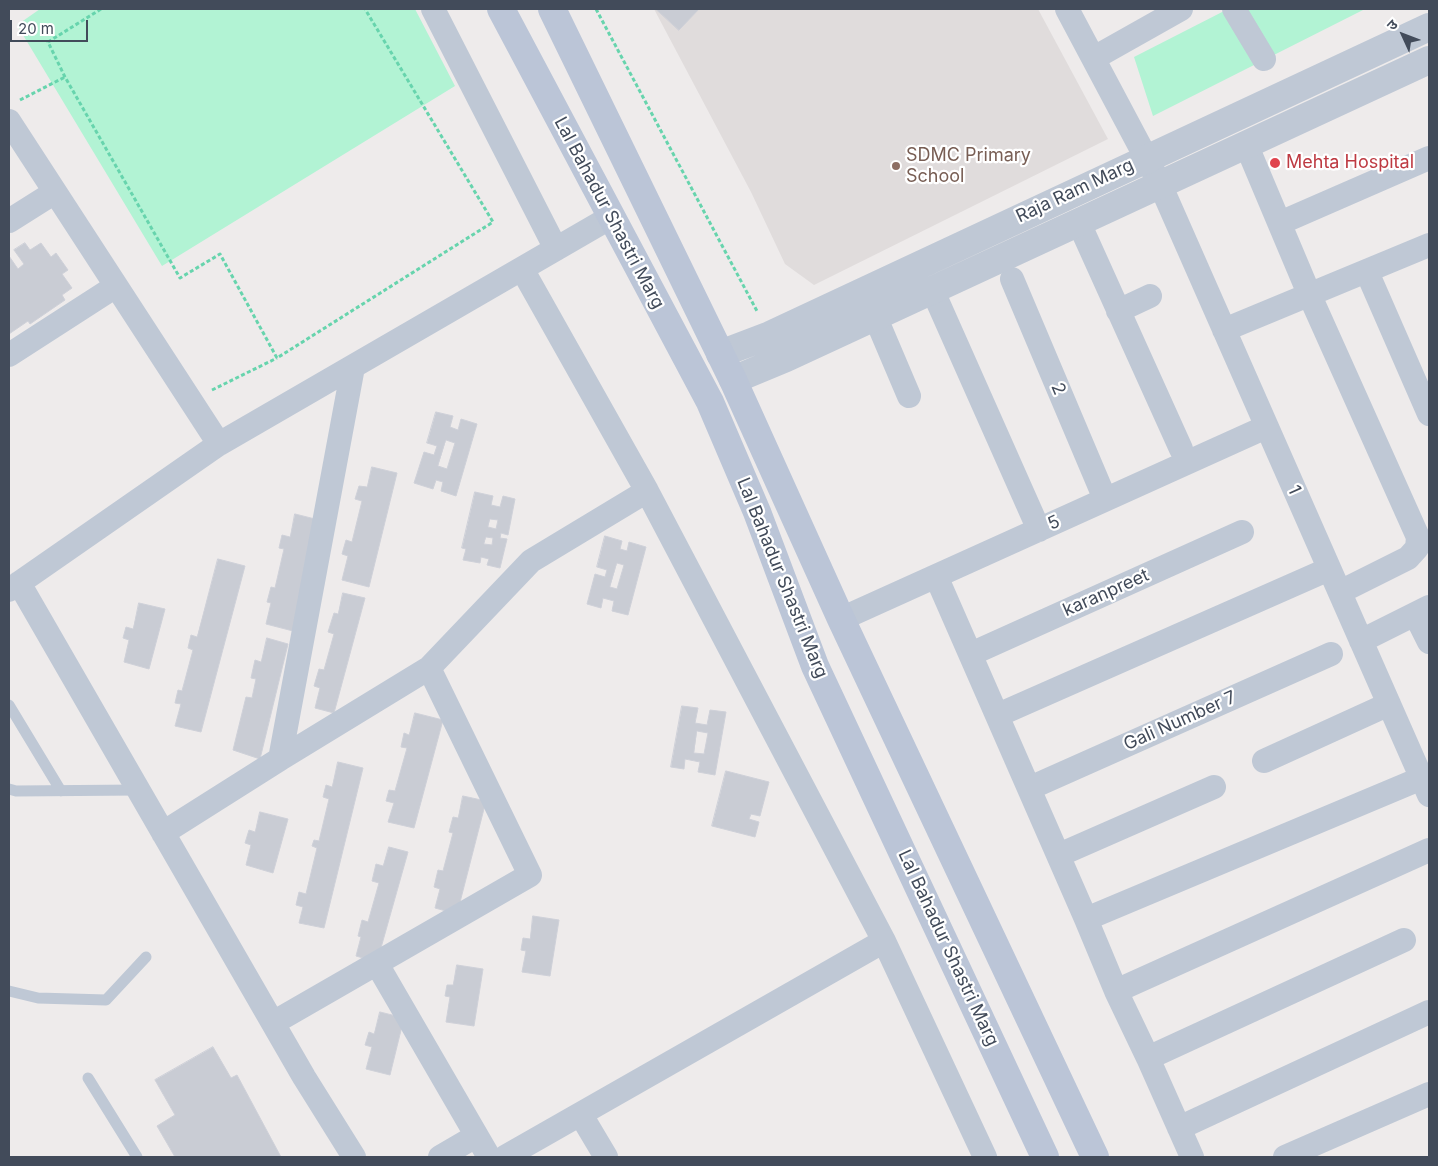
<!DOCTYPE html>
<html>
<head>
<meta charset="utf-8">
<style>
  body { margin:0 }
  #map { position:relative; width:1438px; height:1166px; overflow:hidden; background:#eeebeb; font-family:Inter,"Noto Sans Devanagari",sans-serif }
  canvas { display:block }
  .frame { position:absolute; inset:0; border:10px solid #424b5a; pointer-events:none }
  .north { position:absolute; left:1378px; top:10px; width:50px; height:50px; -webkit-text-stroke:4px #fff; paint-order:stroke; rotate:313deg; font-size:14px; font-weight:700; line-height:20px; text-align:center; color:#424b5a }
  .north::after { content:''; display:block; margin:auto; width:18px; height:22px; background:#424b5a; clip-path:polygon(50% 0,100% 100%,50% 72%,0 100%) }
  .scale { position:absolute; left:10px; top:20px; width:78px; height:22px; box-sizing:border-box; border:2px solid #424b5a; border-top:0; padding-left:6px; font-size:15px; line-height:18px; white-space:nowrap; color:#424b5a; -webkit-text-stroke:4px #fff; paint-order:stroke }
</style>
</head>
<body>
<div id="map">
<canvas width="1438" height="1166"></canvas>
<div class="frame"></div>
<div class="north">उ</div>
<div class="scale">20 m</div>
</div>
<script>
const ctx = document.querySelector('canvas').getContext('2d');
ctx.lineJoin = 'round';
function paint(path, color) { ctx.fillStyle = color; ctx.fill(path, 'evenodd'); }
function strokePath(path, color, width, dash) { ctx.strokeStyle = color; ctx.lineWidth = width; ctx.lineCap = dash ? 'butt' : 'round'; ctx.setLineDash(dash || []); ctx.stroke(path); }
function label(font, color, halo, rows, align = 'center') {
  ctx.font = font + ' Inter,sans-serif'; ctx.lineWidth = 4.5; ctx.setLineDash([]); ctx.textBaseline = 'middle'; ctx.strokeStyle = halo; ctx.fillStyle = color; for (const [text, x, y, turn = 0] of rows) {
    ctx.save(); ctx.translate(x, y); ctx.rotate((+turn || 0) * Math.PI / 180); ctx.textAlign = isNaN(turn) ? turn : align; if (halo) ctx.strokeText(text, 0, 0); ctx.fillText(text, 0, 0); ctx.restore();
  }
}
paint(new Path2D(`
  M654,9H1038L1108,139L814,285L785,264L751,192Z`), '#e0dcdc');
paint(new Path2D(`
  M40,9H415L455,86L162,266L17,25Z
  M1228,9H1365L1153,116L1134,57Z`), '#b2f3d4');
const building = new Path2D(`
  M656,9H699L679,30Z
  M25,243L30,250L41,243L51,257L56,253L68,270L62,274L72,288L62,295L65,300L30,324L28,321L9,334V256L18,269L24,264L14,250Z
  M436,412L453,416L450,427L458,430L461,419L477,424L456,496L441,491L443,482L436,480L433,489L414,483L424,452L434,455L437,446L427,443ZM446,440L455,443L447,469L438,466Z
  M372,467L397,473L369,587L342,580L348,556L342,554L346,540L352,542L362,501L355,499L359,486L367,487Z
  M475,492L493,496L491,505L500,507L503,496L515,499L508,535L501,533L500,538L507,539L500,568L487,565L489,559L481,557L480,563L463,560L466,549L462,548ZM490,519L498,520L496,529L488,527ZM486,537L493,538L492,545L484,544Z
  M295,514L319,520L293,631L266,624L271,603L267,602L271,587L275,588L284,549L279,548L282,535L290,537Z
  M605,536L622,541L620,549L627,551L629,542L646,547L628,615L612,611L614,601L603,598L601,608L587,604L595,574L605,577L607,570L597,567ZM617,563L624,565L617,589L610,587Z
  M218,559L245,566L201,732L175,726L181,704L175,703L178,690L182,691L193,650L188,648L191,635L197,637Z
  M343,593L365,598L334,713L315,708L320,688L314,686L319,669L324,670L334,634L328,632L334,613L338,614Z
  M139,603L165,609L149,669L124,662L129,640L123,638L126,627L133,629Z
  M267,638L288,644L260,759L233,750L246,697L252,698L256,679L251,678L255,660L261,662Z
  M682,706L698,708L695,723L707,725L710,710L726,712L715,775L698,772L700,762L685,759L684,769L671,767ZM697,731L708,733L704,754L694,753Z
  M415,713L443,720L414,828L388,822L394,803L386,801L389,790L395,791L407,748L401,747L404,733L409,735Z
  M338,762L363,768L324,928L299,923L303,907L296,905L299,892L306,894L317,848L312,846L314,840L319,841L329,799L323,797L326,785L332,787Z
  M726,771L769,782L760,816L751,814L749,819L759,822L755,837L712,826Z
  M463,796L486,801L457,914L435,908L440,889L434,887L438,870L443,871L453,833L449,832L453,817L458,818Z
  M260,812L288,819L273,873L246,865L251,845L245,843L249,830L255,832Z
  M389,847L408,852L377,962L356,956L361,937L358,936L362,920L368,922L379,883L372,881L376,864L383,866Z
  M533,916L559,920L550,976L522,972L526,951L521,950L523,938L530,939Z
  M457,965L483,969L474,1026L446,1022L450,997L445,996L447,985H453Z
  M380,1012L404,1018L390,1075L366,1069L372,1047L365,1045L369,1032L374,1034Z
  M213,1047L231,1078L237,1075L281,1157H175L157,1126L175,1115L155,1080Z`);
paint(building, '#c9ccd4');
strokePath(building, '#ced0d8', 1);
strokePath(new Path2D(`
  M101,9L48,42L65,77L180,278L220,254L277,358L493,222L365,9
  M596,9L758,313
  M20,100L65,77
  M212,390L277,358`), '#67d4ad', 3, [4, 2.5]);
strokePath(new Path2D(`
  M9,705L61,791
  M9,789L16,791L139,790
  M9,991L38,998L106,1000L146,957
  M88,1078L137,1157`), '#bfc8d5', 11);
strokePath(new Path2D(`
  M433,9L556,249
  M1067,9L1160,184L1429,795
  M1234,9L1264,59
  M1094,58L1181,9
  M9,121L219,444L611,217
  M1246,144L1310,296L1418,537L1417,548L1408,558L1340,592
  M9,221L55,192
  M1079,223L1181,449
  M1280,223L1429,158
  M522,269L647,491L884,941L985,1157
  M1367,272L1429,414
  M1012,279L1105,499
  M932,289L1039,530
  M1118,311L1150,296
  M875,316L909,396
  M1224,330L1429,245
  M9,355L116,286
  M936,576L1086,919L1116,991L1148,1058L1192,1157
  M19,583L304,1077L354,1157
  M9,590L219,444
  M1415,614L1429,642
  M841,619L1266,427
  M1361,641L1429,607
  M971,654L1242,532
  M998,715L1329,569
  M280,759L429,668L531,561L647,491
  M1264,761L1389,704
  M1030,788L1331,654
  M163,833L280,759L353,367
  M1059,855L1214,787
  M1086,919L1422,778
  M377,964L489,1157
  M1116,991L1429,850
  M273,1023L530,875L429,668
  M1148,1058L1404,940
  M581,1115L606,1157
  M1179,1128L1429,1012
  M440,1157L476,1136
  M505,1157L884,941
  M1285,1157L1429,1094`), '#bfc8d5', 24);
strokePath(new Path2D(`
  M720,354L770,335L1429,27
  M733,380L786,358L1429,60`), '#bfc8d5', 28);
strokePath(new Path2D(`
  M501,9L710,402L757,512L815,666L1045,1157
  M552,9L733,380L841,619L1095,1157`), '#bbc5d7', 28);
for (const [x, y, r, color] of [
  [1275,163,6,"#e0444e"],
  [896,166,5,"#8d6e63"]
]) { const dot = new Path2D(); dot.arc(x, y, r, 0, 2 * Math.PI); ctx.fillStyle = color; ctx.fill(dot); strokePath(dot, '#fff', 2); }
label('18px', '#785e54', '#fff', [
  ["SDMC Primary",906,156],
  ["School",906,177]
], 'left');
label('18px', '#be3a42', '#fff', [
  ["Mehta Hospital",1286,163]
], 'left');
label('18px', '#424b5a', '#fff', [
  ["Raja Ram Marg",1075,191,-25],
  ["Lal Bahadur Shastri Marg",609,213,62],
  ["2",1058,389,67],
  ["1",1294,490,66],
  ["5",1054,523,-25],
  ["Lal Bahadur Shastri Marg",782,578,68],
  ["karanpreet",1106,593,-24],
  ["Gali Number 7",1180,721,-24],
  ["Lal Bahadur Shastri Marg",948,948,65]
]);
</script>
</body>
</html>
